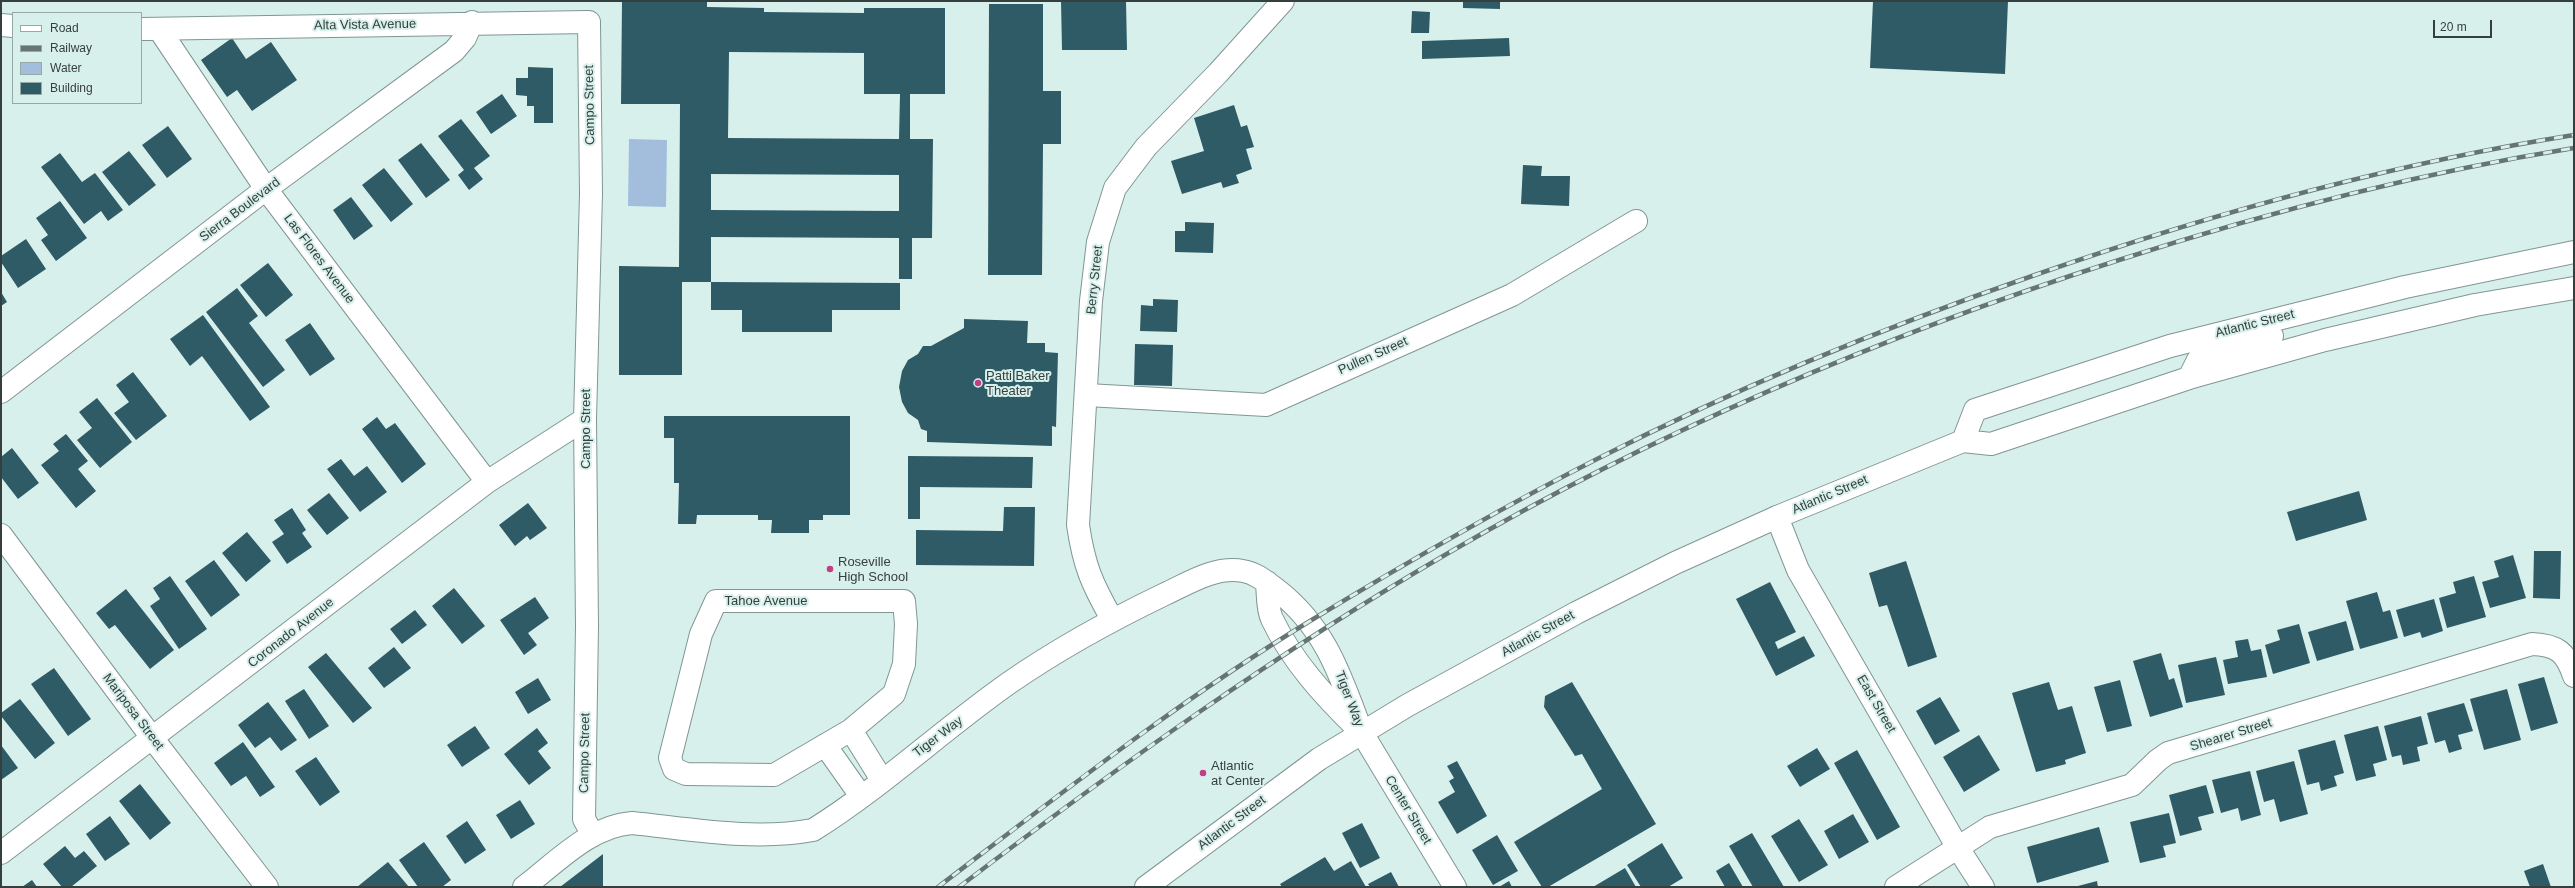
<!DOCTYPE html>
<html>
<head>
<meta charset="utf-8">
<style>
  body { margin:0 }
  #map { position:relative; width:2575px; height:888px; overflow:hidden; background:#d8f0ec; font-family:Arial,sans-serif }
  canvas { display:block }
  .frame { position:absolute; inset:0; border:2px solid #353f3d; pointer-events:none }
  .legend { position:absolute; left:12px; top:12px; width:130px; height:92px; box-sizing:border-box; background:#d8f0ec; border:1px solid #97a9a6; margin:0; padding:5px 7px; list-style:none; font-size:12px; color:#353f3d }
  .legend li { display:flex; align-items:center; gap:8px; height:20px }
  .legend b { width:20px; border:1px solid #97a9a6 }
  .scale { position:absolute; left:2433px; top:20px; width:59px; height:18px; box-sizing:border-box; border:2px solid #353f3d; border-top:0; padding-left:5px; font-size:12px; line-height:14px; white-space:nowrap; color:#353f3d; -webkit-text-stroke:3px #d8f0ec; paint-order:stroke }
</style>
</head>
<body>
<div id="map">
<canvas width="2575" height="888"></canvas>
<div class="frame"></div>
<ul class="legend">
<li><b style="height:5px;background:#fff"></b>Road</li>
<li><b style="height:5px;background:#677572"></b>Railway</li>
<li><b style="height:11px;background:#a3bddc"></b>Water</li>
<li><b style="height:11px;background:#2f5b67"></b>Building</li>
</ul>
<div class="scale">20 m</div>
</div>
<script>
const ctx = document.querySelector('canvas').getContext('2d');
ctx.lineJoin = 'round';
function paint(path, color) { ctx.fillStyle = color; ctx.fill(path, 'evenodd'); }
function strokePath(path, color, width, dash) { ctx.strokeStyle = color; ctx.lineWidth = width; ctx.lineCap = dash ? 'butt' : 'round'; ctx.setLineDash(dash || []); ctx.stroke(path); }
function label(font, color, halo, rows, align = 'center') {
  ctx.font = font + ' Arial,sans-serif'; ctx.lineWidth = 4; ctx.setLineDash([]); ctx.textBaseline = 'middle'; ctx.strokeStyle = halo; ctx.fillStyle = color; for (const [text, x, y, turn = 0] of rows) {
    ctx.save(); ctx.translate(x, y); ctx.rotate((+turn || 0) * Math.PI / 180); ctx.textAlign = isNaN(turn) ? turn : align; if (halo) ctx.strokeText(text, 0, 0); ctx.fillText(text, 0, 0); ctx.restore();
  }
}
paint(new Path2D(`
  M629,139L667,140L666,207L628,206Z`), '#a3bddc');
paint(new Path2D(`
  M622,1H707V7L764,8V12L864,13V8H945V94H910V139H933L932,238H912V279H899V238L711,237V282L900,283V310H832V332H742V310H711V282H682V375H619V266L679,267L680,104H621ZM729,52L864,53V94H900L899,139L728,138ZM711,174L899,175V211L711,210Z
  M1061,1H1126L1127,50H1062Z
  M1463,1H1500V9L1463,8Z
  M1873,1H2008L2005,74L1870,68Z
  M989,4H1043V91H1061V144H1043L1042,275H988Z
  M1412,11L1430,12L1429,33H1411Z
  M232,38L246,59L271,42L297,80L252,111L237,90L227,97L201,60Z
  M1509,38L1510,56L1422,59V41Z
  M528,67L553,68V123H534V106H527V96L516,95V78H528Z
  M502,94L517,116L491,134L476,112Z
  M1234,105L1241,127L1247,125L1254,147L1246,149L1252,169L1236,175L1239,183L1223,188L1221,182L1182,194L1171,161L1204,151L1194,118Z
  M461,119L490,156L474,168L483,179L469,190L458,175L464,170L438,136Z
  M168,126L192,159L167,178L142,145Z
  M421,143L450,180L426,198L398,160Z
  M129,151L156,185L129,206L102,172Z
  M60,153L82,182L95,173L123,210L108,221L101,211L84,224L41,167Z
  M1523,165L1542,166L1541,176H1570L1569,206L1521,204Z
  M384,168L413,204L391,222L362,185Z
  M351,197L373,226L354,240L333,210Z
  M60,201L87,238L56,261L41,240L48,235L36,218Z
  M1185,222L1214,223L1213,253L1175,252V231H1185Z
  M26,239L46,269L18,288L1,262V256Z
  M268,263L293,295L266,317L240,285Z
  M237,288L258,316L249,323L285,370L263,387L206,312Z
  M1,292L7,302L1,306Z
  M1153,299L1178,300L1177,332L1140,331L1141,305L1153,306Z
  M203,315L270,407L250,421L202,356L190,366L170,339Z
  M964,319L1028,321L1027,343H1045V352L1058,353L1056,427L1052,426V446L927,442V431L921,429L918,420L908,413L902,402L899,387L902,371L908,360L918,354L923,346H931L964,328Z
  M310,323L335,359L310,376L285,340Z
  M1135,344L1173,345L1172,386L1134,385Z
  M133,372L167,416L136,440L114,413L129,402L116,385Z
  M97,398L132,442L100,468L77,440L92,428L79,412Z
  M664,416H850V515H823V520H809V533H771L772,520H758V515H697L696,524H678L679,483H674V438H664Z
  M377,417L386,429L395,423L426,464L402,483L362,429Z
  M66,434L88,461L78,469L96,491L76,508L41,465L59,451L53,444Z
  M12,448L39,483L18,499L1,477V457Z
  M908,456L1033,457L1032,488L920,487V519H908Z
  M341,459L354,476L367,466L387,492L360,512L327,469Z
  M2359,491L2367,520L2296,541L2287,512Z
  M329,493L349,518L327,535L307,510Z
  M528,503L547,528L530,540L527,536L515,546L499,525Z
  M1004,507H1035L1034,566L916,565V530L1003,531Z
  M292,508L306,530L302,533L312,547L287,564L272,542L284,534L274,520Z
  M247,532L271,561L246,582L222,553Z
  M2534,551H2561L2560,599L2533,598Z
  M2513,555L2526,598L2490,608L2482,582L2499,577L2494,561Z
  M214,560L240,595L211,617L185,581Z
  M1906,561L1937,657L1908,667L1887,605L1879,607L1869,573Z
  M170,576L207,629L179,649L150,606L160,599L153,588Z
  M2474,576L2486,617L2447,628L2439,598L2456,593L2453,582Z
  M1770,582L1796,632L1775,642L1778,649L1804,636L1815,656L1776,676L1736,599Z
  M454,588L485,626L462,644L432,606Z
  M126,589L174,650L150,669L115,625L109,629L96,613Z
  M2377,592L2383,612L2390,610L2398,638L2360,649L2346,601Z
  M535,597L549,618L528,633L537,645L524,655L500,620Z
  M2434,599L2443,631L2422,638L2420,632L2404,637L2396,610Z
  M415,610L427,625L402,644L390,629Z
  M2346,621L2354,650L2317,661L2308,632Z
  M2299,624L2310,663L2273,674L2265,645L2280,640L2277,630Z
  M2248,639L2251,651L2261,649L2267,677L2228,684L2223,660L2238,657L2235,641Z
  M394,647L411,668L384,688L368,668Z
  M326,653L372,708L353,723L308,667Z
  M2161,653L2169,680L2174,678L2183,707L2150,717L2133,661Z
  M2216,657L2225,695L2186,703L2178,665Z
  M54,668L91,719L68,736L31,684Z
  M2544,677L2558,723L2531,731L2518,684Z
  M538,678L551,700L528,714L515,692Z
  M2120,680L2132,726L2107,732L2094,687Z
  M1572,682L1656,824L1548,887H1542L1514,842L1602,789L1582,754L1575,756L1544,707L1545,696Z
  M2049,682L2058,710L2072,706L2086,753L2065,760L2066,764L2036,772L2012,693Z
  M304,689L329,726L309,739L285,701Z
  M2507,689L2521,740L2484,750L2470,699Z
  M1940,697L1960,731L1935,745L1916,711Z
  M20,699L55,743L35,759L1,716V713Z
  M268,702L297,740L281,751L270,737L255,748L238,725Z
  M2464,703L2473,731L2458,735L2462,749L2449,753L2445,740L2435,743L2427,713Z
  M2421,716L2428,744L2417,747L2420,761L2403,765L2401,755L2392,757L2384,726Z
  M475,726L490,748L462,767L447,745Z
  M2378,726L2387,760L2373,764L2376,776L2356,781L2344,735Z
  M537,728L548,743L538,751L551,768L529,785L504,754Z
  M1979,735L2000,770L1964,792L1943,757Z
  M2335,740L2344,773L2334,776L2337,786L2321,791L2319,782L2307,785L2298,750Z
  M243,742L275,787L260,797L246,776L231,786L214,763Z
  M1,745L18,768L1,780Z
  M1817,748L1830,769L1800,787L1787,766Z
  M1857,750L1900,827L1877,840L1834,763Z
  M316,757L340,792L320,806L295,771Z
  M1457,761L1487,816L1457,834L1438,802L1455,792L1449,781L1454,778L1447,766Z
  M2294,761L2308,814L2280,822L2274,799L2264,802L2256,771Z
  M2250,771L2261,815L2241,821L2238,808L2221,813L2212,780Z
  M140,784L171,823L150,840L119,801Z
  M2206,785L2214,813L2198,817L2202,830L2180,836L2169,795Z
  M520,800L535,824L511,839L496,815Z
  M2169,813L2176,843L2163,846L2166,857L2140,863L2130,822Z
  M1853,814L1869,842L1839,859L1824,831Z
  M110,816L130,844L105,861L86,834Z
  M1799,819L1828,865L1799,882L1771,836Z
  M467,821L486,850L465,864L446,836Z
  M1362,823L1380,858L1360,868L1342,833Z
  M2099,827L2109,862L2037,883L2027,847Z
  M1752,833L1784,887H1753L1729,846Z
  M1497,835L1518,871L1493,885L1472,850Z
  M424,842L451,880L442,887H418L399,860Z
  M1662,843L1683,878L1668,887H1641L1627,865Z
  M65,846L75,858L84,851L97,866L71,887H62L43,864Z
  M603,854V887H560Z
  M1325,857L1334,871L1351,861L1366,887H1282L1280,884Z
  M388,862L409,887H357Z
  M1729,863L1743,887H1725L1716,871Z
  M2543,864L2551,887H2530L2524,871Z
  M1625,868L1636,887H1593Z
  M1391,872L1399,887H1370L1368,884Z
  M32,880L37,887H22Z
  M1509,881L1512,887H1499Z
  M2097,881L2098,887H2078V886Z`), '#2f5b67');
const minor = new Path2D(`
  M1,25L13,26
  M141,29L589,22L591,194L585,419L587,626L584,819L593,835
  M159,29L266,189L487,482
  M1,392L266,189L454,51L465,38L472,22
  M1087,395L1266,405L1512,295L1636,221
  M1777,517L1798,570L1958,848L1983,887
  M1,535L153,739L267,887
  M716,601H904L906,624L904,664L894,694L851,730L774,775L686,774L674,769L670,758L701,634Z
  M851,730L882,780
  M1362,733L1455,887
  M825,745L861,796
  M1,853L487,482L585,419
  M1896,887L1990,827L2132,785L2158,760L2168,753L2532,644C2557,645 2566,652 2574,676`);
const tertiary = new Path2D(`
  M1267,582C1268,593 1267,609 1272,619C1292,661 1324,696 1357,728
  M1112,619C1092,584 1084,566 1078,525L1091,301L1098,242L1115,188L1146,147L1218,73L1283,1
  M524,887C557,862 590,826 632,823C691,829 754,841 813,830C882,787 942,730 1009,683C1058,649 1111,620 1165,594C1189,583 1215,566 1243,571C1256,573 1266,582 1277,590C1326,628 1341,677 1362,733`);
const secondary = new Path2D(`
  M2189,378L2198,360L2213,351L2272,336
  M1963,441L1975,410L2170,346L2405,287L2574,252
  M1146,887L1319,759L1408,705L1576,613L1675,563L1777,517L1963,441L1991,444L2189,378L2325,340L2475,305L2574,288`);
strokePath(minor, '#809693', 24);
strokePath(tertiary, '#809693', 24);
strokePath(secondary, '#809693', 24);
strokePath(minor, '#fff', 22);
strokePath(tertiary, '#fff', 22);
strokePath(secondary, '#fff', 22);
const rail = new Path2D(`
  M938,887C1059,795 1180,700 1310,621C1404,564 1499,509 1597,459C1738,387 1885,327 2035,275C2210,214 2390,164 2574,135
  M959,887C1117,767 1278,652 1450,552C1661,429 1887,334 2119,260C2268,212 2419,173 2574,148`);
strokePath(rail, '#677572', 4.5);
strokePath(rail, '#d8f0ec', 3, [9]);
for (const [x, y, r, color] of [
  [978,383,4,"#c23d81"],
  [830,569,4,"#c23d81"],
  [1203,773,4,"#c23d81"]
]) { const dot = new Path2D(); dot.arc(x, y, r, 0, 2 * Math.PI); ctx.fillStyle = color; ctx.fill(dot); strokePath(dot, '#d8f0ec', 1.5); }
label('13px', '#353f3d', '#d8f0ec', [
  ["Alta Vista Avenue",365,25,-1],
  ["Campo Street",590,105,-91],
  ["Sierra Boulevard",240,210,-37],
  ["Las Flores Avenue",319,259,53],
  ["Berry Street",1095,280,-84],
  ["Atlantic Street",2255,324,-14],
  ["Pullen Street",1373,356,-24],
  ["Campo Street",586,429,-90],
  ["Atlantic Street",1830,495,-23],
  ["Tahoe Avenue",766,601],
  ["Coronado Avenue",291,633,-38],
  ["Atlantic Street",1538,634,-29],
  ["Tiger Way",1349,699,69],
  ["East Street",1876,704,60],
  ["Mariposa Street",133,712,53],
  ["Shearer Street",2231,735,-17],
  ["Tiger Way",938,737,-37],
  ["Campo Street",585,753,-89],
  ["Center Street",1408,810,59],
  ["Atlantic Street",1232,823,-37]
]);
label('13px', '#353f3d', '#d8f0ec', [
  ["Patti Baker",986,376],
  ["Theater",986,391],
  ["Roseville",838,562],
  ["High School",838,577],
  ["Atlantic",1211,766],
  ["at Center",1211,781]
], 'left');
</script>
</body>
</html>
